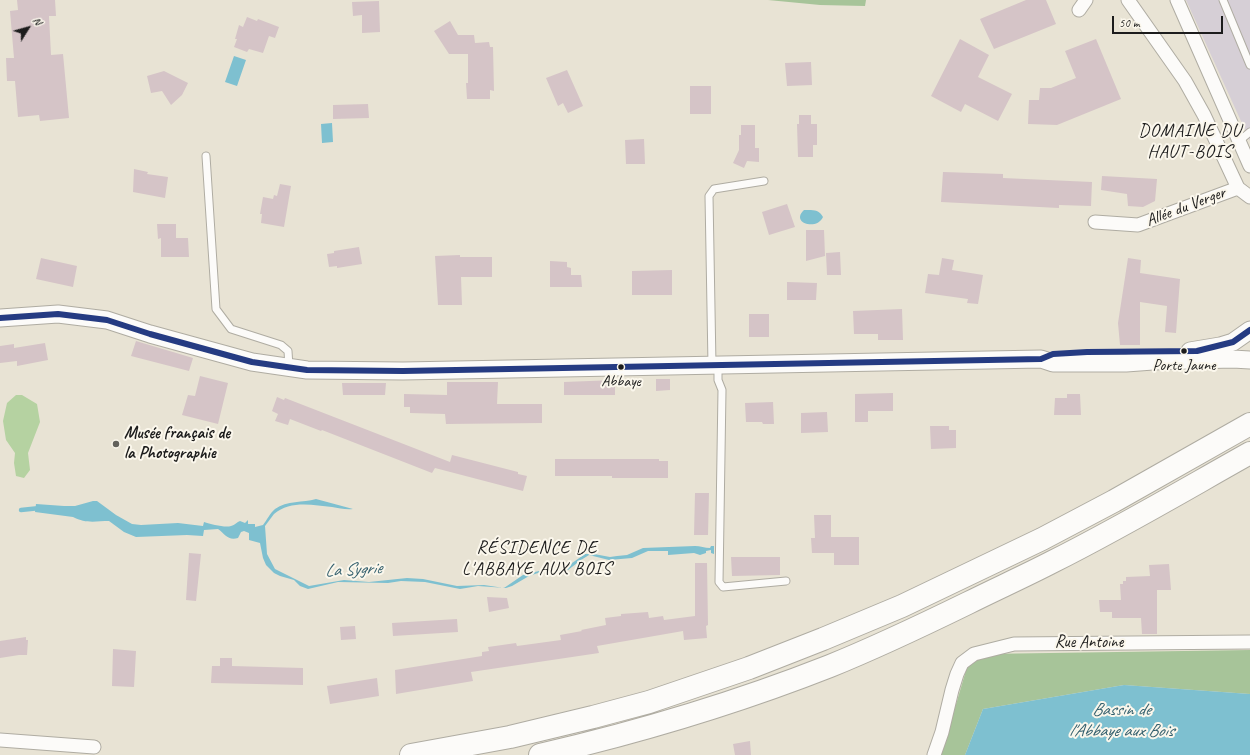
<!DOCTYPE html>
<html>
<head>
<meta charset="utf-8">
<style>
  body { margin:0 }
  #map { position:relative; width:1250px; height:755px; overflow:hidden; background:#e8e3d4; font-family:Caveat,sans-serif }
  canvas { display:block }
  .north { position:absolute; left:8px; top:8px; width:40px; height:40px; -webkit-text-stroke:3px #fbf7ec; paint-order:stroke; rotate:53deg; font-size:11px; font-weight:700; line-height:16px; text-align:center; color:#1c1c1c }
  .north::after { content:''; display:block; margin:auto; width:14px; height:18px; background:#1c1c1c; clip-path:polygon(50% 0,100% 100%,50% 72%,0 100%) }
  .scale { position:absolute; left:1112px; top:16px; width:111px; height:18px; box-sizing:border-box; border:2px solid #1c1c1c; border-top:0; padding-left:5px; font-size:12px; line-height:14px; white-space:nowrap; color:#1c1c1c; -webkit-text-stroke:3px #fbf7ec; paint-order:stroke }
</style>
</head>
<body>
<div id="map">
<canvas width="1250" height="755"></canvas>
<div class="north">N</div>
<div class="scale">50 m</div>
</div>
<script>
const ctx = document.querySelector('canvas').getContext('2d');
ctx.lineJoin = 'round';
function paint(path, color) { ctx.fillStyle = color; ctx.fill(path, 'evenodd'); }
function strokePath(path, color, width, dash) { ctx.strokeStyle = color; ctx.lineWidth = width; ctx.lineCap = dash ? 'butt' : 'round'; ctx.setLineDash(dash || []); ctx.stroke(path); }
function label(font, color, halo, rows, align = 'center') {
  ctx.font = font + ' Caveat,sans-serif'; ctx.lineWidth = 4; ctx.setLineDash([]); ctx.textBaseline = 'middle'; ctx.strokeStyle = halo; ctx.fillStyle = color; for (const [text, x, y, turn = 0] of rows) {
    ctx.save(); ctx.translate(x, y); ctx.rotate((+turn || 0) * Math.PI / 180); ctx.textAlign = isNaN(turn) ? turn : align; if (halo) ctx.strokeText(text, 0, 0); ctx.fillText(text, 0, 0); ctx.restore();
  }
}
paint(new Path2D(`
  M1186,0H1250V141Z`), '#d6cfd6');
paint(new Path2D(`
  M16,395H22L37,404L40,422L28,453L30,470L24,478L16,476L14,463L15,453L6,440L3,421L7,403Z`), '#b5d2a1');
paint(new Path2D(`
  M768,0H866L865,6L820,5Z
  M1250,650V694L1124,685L983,709L965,755H938L957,701L967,667L984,654Z`), '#a7c499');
paint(new Path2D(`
  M234,56L246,60L237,86L225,82Z
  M332,123L333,142L322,143L321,124Z
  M804,210C812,210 819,209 823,217C817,231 790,223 804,210Z
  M316,499L353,509C346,510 339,508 332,507C313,505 290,500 274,514C271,518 268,522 265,526L267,554L275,569L309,586L344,580L369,582L407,578L423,579L457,586L484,585L504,588L523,575L539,571L562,570L585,554H594L610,557L617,556L627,555L643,548L695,546C700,546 705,548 710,548L711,546H714V554L711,553V550L706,551V553L700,555L694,553L668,555V551H648L632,558L609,560L589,555L581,560L568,570L562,572H541L529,576L512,586L506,588L478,586L460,589L425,582L401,581L388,583L338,582L308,589L300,586L294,580L280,576L274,573L266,565L263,558L260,543L249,540V533L244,531L241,532L238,538C228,541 225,534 218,529L204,530L203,536L187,535L136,537L124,532L109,521C96,521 86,524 73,517L35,512L36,504L64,506H75L93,501H97L116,515L132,524L141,525L178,523L203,526L204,522C211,524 225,528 231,526C235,525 237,522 240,521L245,523L248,520V524H255V527L263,525C267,520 270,513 275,509C287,500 303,503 316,499Z
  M1124,685L1250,694V755H965L983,709Z`), '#7ec0d0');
strokePath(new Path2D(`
  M21,510L40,508`), '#7ec0d0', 4.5);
paint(new Path2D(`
  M17,0H55L56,16H49L51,55L63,54L69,118L40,121L39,115L18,117L15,81H7L6,58H14L10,11L18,10Z
  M1026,0H1046L1056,24L994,49L980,19Z
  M379,1L380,32L362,33V15L353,16L352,2Z
  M247,17L257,21L258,19L279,27L275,38L269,36L263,53L249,49L247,52L234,47L237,39H235L239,25L243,27Z
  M450,21L458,35H474L475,43L489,42L490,47H493L494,91L490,90V99H467L466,83H468V54H449L434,31Z
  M960,39L989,55L978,77L1012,94L998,121L965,104L961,112L931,96Z
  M1096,39L1121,99L1057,125L1028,124L1029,100H1039L1040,88H1051L1076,78L1065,51Z
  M811,62L812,85L787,86L785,63Z
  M567,70L583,106L568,113L563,103L558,106L546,78Z
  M164,71L188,83L182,95L171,105L162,91L151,93L147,76Z
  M690,86H711V114H690Z
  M368,104L369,118L333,119V105Z
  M799,115H811V124H817V145H813V157H798L797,124H799Z
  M741,125H755V148H759V162L747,161L744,168L733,163L739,150V135H741Z
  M644,139L645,164H626L625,140Z
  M134,169L148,172L147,174L168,177L165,198L133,192Z
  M943,172L1003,174V178L1092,182L1091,206L1059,205V208L941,202Z
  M1102,176L1157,179L1155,201L1143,207L1128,206L1127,194L1101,190Z
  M280,184L291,186L284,227L261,223L262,214H260L263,197L273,199L274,195L277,196Z
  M787,204L795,227L769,235L762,212Z
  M157,224H176V238H188L189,257H161V238L158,239Z
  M806,230H824L825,256L806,261Z
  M359,247L362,264L337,268V266L329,267L327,254L334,253V251Z
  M840,252L841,275H827L826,253Z
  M460,255V257H492V277H461L462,305H438L435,256Z
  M41,258L77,266L73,287L36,279Z
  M942,258L954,260L952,270L983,275L978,304L967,303L968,299L925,293L928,274L939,275Z
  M1128,258L1141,260L1140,273L1180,279L1176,333L1165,332L1167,306L1140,302V345H1120L1118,323Z
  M550,261L567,262V267L571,268V275H581L582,287H550Z
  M672,270V295H632V271Z
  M787,282L817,283L816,300H787Z
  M902,309L903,340H878V334H854L853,311Z
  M749,314H769V337H749Z
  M136,341L193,358L189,371L131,356Z
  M45,343L48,360L17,366V361L0,363V346L14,344V348Z
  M200,376L228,383L218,424L182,415L188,395L195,396Z
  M656,379H670V390L656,391Z
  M615,380V395H564V382Z
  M447,382H498L497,404H542V423L446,424L445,414L410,413V407H404V394L447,395Z
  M342,383H386L385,395H343Z
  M893,393V411H868V422H855V394Z
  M1067,394H1080L1081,415H1054L1055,398H1067Z
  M277,397L284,400L285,398L450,462L452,455L518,472V474L527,476L523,491L435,468L432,473L322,430L321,431L290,419L288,425L275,421L278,414L272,411Z
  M773,402L774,424H763L762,422H746L745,403Z
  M827,412L828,432L801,433V413Z
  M930,426H949V430H956V448L931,449Z
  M555,459H659V461H668V478H612V476H555Z
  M695,493H709L708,535H694Z
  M814,515H831V537H859V565H834V553H812L811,538H815Z
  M189,553L201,554L196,601L186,600Z
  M731,557H780V575L732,576Z
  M695,563H707L708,625L706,626L707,638L684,640L683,631L597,646L599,653L471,672L473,681L396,694L395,670L482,656V652L489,651L488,647L516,643L517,646L561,640L560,635L582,631L581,630L606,625L605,618L621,616V614L648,612L649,618L663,616L664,620L695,616Z
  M1169,564L1171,590H1157V634H1142L1141,618H1112V612H1100L1099,600H1121L1120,584H1123V581H1126V577L1150,576L1149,565Z
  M487,597L507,598L509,608L489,612Z
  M457,619L458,632L393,636L392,623Z
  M355,626L356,639L341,640L340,627Z
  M26,637V640H28L27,655H19L0,658V641Z
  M113,649L136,651L134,687L112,686Z
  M220,658H232V666L303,668V685L211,683L212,666H220Z
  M377,678L379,696L330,704L327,686Z
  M750,741L751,755H735L733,744Z`), '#d5c4c7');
const service = new Path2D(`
  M1223,0L1250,65
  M1239,141L1250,132
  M206,156L216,309L231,329L281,345L288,351L289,367
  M712,365L709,196L714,189L764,181
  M718,365V380L722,390L719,582L723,587L786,581`);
const minor = new Path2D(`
  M1128,0L1185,81L1204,115L1238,188
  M1177,0L1250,166
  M1079,10L1086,0
  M1095,222L1138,225L1238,188L1250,197
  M0,740L94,747
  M934,755L942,732L952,690L957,674L962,663L974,654L1014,644L1250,642`);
const tertiary = new Path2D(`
  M0,318L58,314L107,320L150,334L252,362L307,370L403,371L1041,359L1053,363H1126L1153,361L1233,359L1250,360
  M1190,351L1220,346L1233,342L1250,330`);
const trunk = new Path2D(`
  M411,755L510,737L593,717L649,702L749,668L823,639L902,606L1042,539L1114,501L1250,424
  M540,755C639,732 736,703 830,666C877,647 923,625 968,603C996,589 1025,576 1052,562C1120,528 1184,490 1250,453`);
strokePath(service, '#afaca2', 9);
strokePath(minor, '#afaca2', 15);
strokePath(tertiary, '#afaca2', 19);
strokePath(trunk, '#afaca2', 24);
strokePath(service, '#fcfbf9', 7);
strokePath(minor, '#fcfbf9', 13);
strokePath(tertiary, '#fcfbf9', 17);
strokePath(trunk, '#fcfbf9', 22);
strokePath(new Path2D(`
  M0,318L58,314L107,320L150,334L252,362L307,370L403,371L1041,359L1053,354L1087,352L1197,351L1233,342L1250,330`), '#253b82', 6);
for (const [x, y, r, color] of [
  [1184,351,3.5,"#1c1c1c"],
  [621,367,3.5,"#1c1c1c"],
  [116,444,4,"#63625c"]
]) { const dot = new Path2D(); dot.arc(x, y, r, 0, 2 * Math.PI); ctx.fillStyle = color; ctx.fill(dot); strokePath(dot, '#fbf7ec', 1.5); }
label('16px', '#1c1c1c', '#fbf7ec', [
  ["Porte Jaune",1184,366],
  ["Abbaye",621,382]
]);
label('17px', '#1c1c1c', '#fbf7ec', [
  ["Allée du Verger",1186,207,-21],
  ["Rue Antoine",1089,643]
]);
label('bold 17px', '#1c1c1c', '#fbf7ec', [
  ["Musée français de",124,434],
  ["la Photographie",124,454]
], 'left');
ctx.letterSpacing = '1px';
label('18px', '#1c1c1c', '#fbf7ec', [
  ["DOMAINE DU",1190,131],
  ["HAUT-BOIS",1190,152],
  ["RÉSIDENCE DE",537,548],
  ["L'ABBAYE AUX BOIS",537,569]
]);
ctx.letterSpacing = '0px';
label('italic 18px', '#335f6d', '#fbf7ec', [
  ["La Sygrie",353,570,-3],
  ["Bassin de",1121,710],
  ["l'Abbaye aux Bois",1121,731]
]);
</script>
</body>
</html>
